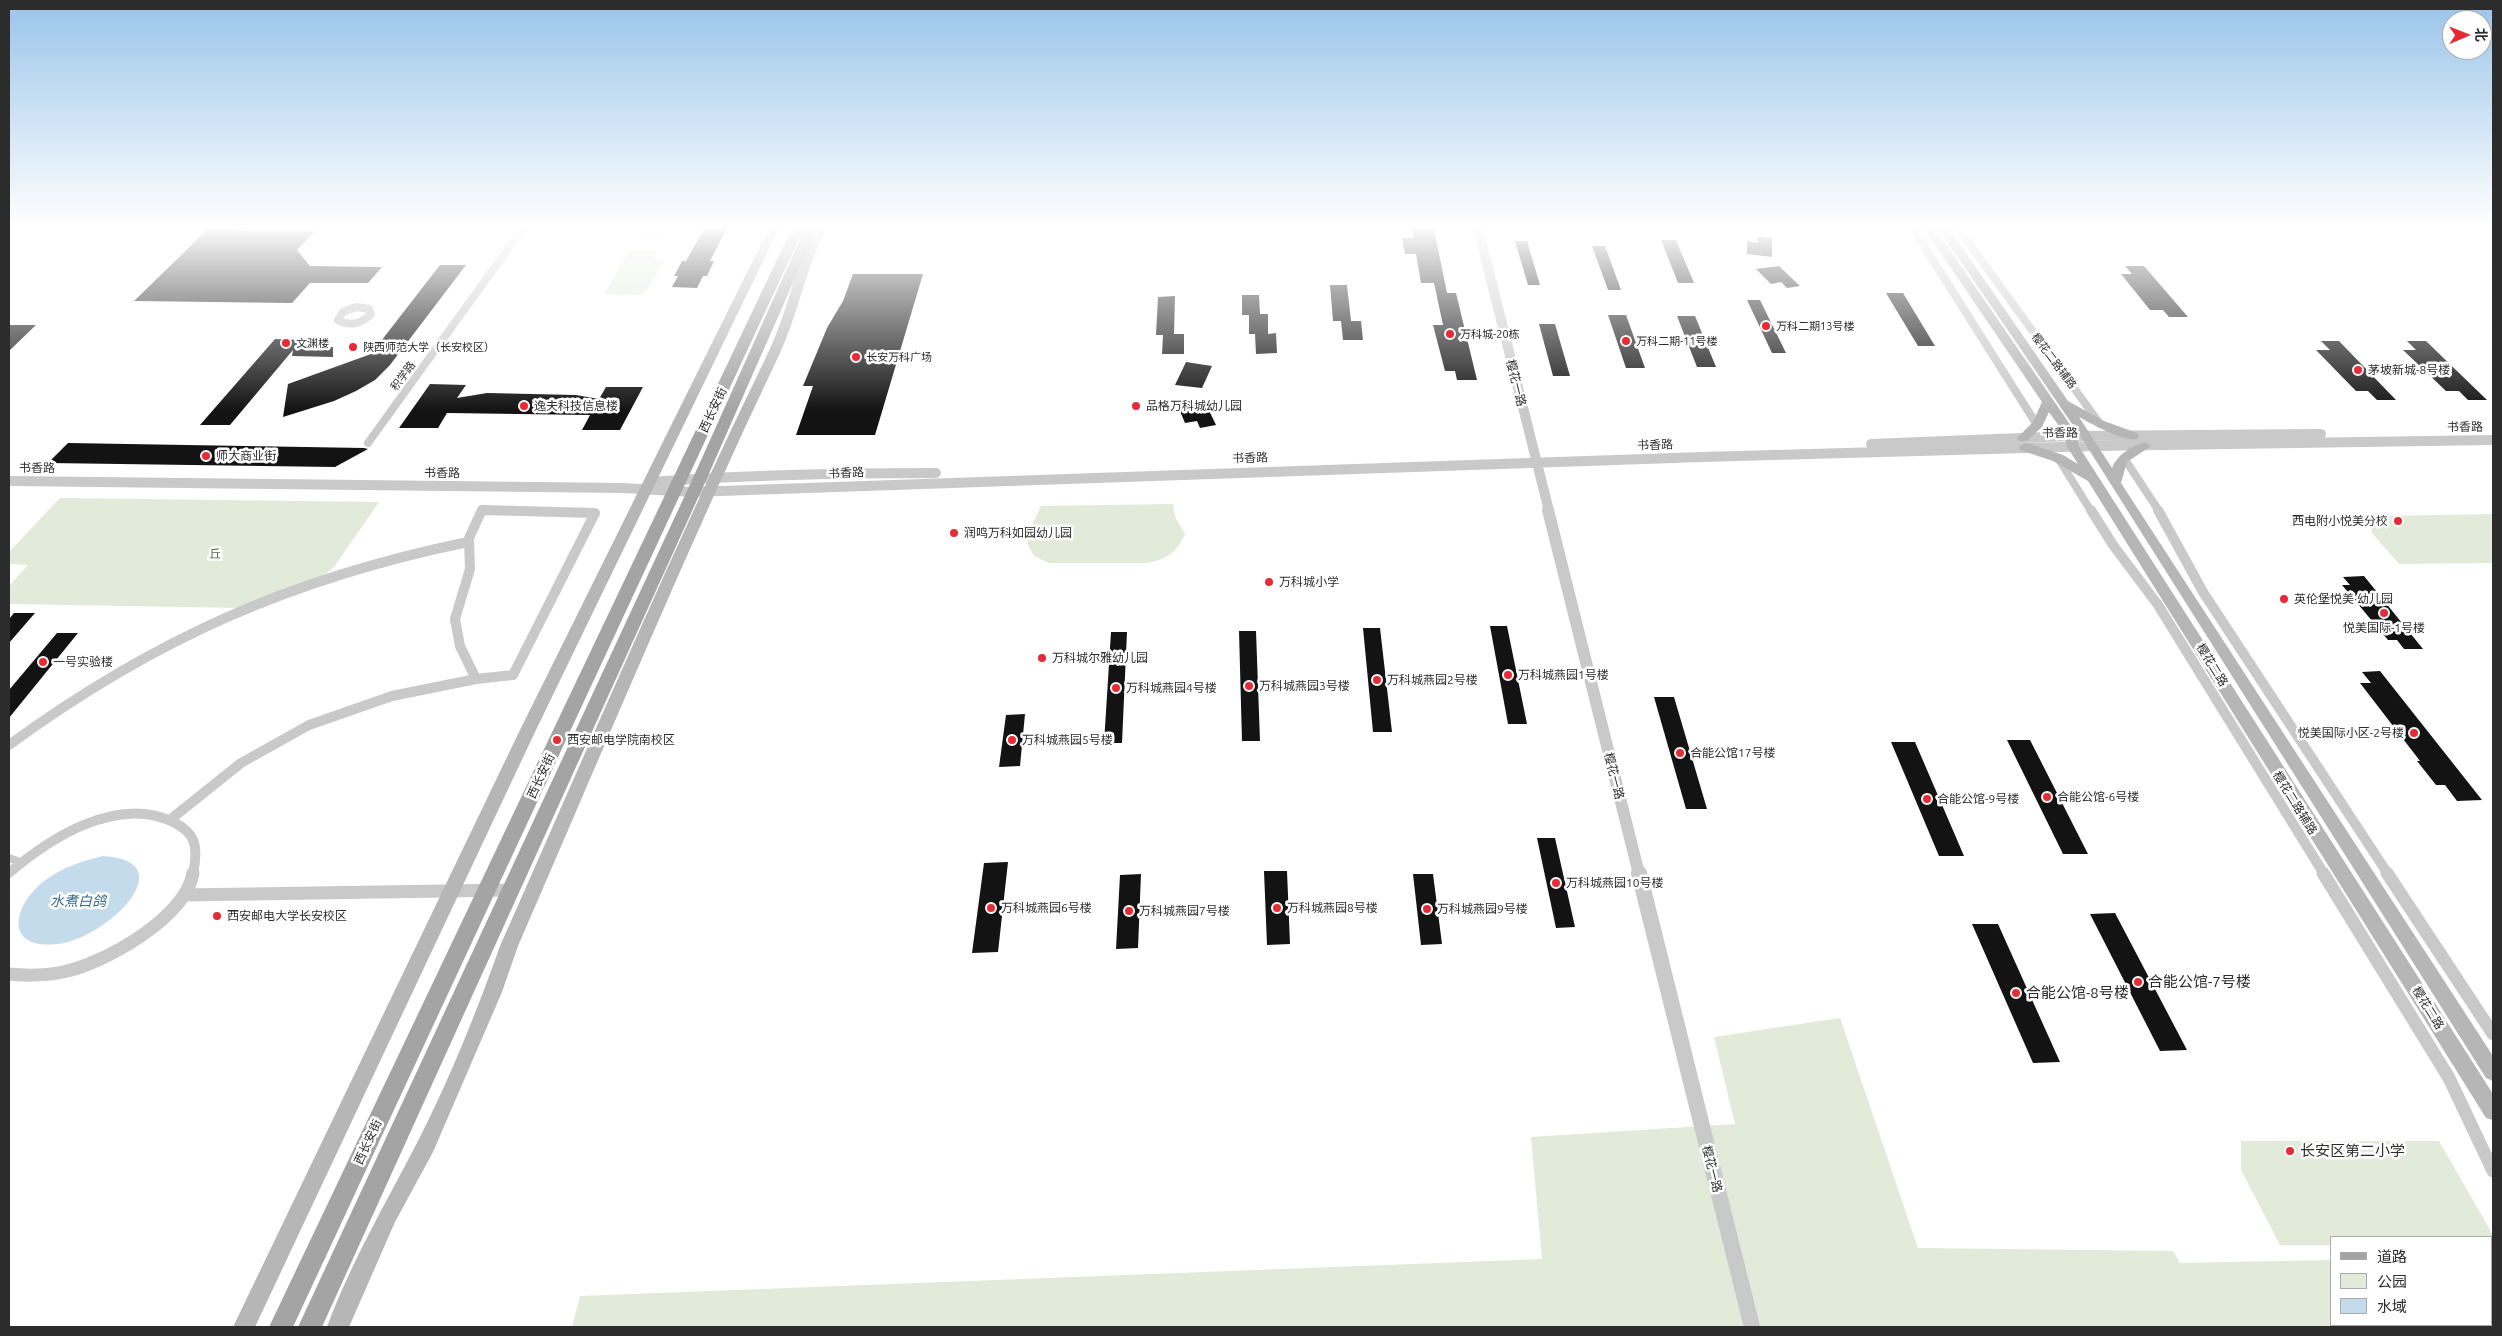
<!DOCTYPE html>
<html>
<head>
<meta charset="utf-8">
<style>
  body { margin:0 }
  #map { position:relative; width:2502px; height:1336px; overflow:hidden; background:#fff; font-family:Ubuntu,"Noto Sans SC",sans-serif }
  canvas { display:block }
  .frame { position:absolute; inset:0; border:10px solid #2c2c2c; pointer-events:none }
  .legend { position:absolute; left:2330px; top:1236px; width:162px; height:90px; box-sizing:border-box; background:#fff; border:1px solid #ababab; margin:0; padding:6px 9px; list-style:none; font-size:15px; color:#2c2c2c }
  .legend li { display:flex; align-items:center; gap:10px; height:25px }
  .legend b { width:25px; border:1px solid #ababab }
  .north { position:absolute; left:2442px; top:10px; width:50px; height:50px; box-sizing:border-box; background:#fff; border:1px solid #ababab; border-radius:50%; rotate:89deg; font-size:14px; font-weight:700; line-height:20px; text-align:center; color:#2c2c2c }
  .north::after { content:''; display:block; margin:auto; width:18px; height:22px; background:#e62b37; clip-path:polygon(50% 0,100% 100%,50% 72%,0 100%) }
</style>
</head>
<body>
<div id="map">
<canvas width="2502" height="1336"></canvas>
<div class="frame"></div>
<ul class="legend">
<li><b style="height:6px;background:#a4a4a4"></b>道路</li>
<li><b style="height:14px;background:#e2ead9"></b>公园</li>
<li><b style="height:14px;background:#c4dbeb"></b>水域</li>
</ul>
<div class="north">北</div>
</div>
<script>
const ctx = document.querySelector('canvas').getContext('2d');
ctx.lineJoin = 'round';
function paint(path, color) { ctx.fillStyle = color; ctx.fill(path, 'evenodd'); }
function strokePath(path, color, width, dash) { ctx.strokeStyle = color; ctx.lineWidth = width; ctx.lineCap = dash ? 'butt' : 'round'; ctx.setLineDash(dash || []); ctx.stroke(path); }
function label(font, color, halo, rows, align = 'center') {
  ctx.font = font + ' Ubuntu,"Noto Sans SC",sans-serif'; ctx.lineWidth = 5; ctx.setLineDash([]); ctx.textBaseline = 'middle'; ctx.strokeStyle = halo; ctx.fillStyle = color; for (const [text, x, y, turn = 0] of rows) {
    ctx.save(); ctx.translate(x, y); ctx.rotate((+turn || 0) * Math.PI / 180); ctx.textAlign = isNaN(turn) ? turn : align; if (halo) ctx.strokeText(text, 0, 0); ctx.fillText(text, 0, 0); ctx.restore();
  }
}
paint(new Path2D(`
  M646,224H686L683,230H670L665,238H638Z
  M630,250L658,251L653,259L665,260L646,292L641,295L604,294Z
  M60,498L379,502L334,567L321,578L243,608L9,604V586L28,565L9,564V552Z
  M1173,504L1175,517L1185,534C1176,554 1165,560 1145,563H1049L1034,556L1028,545L1027,536L1041,506Z
  M2493,514V563L2399,564L2372,533L2371,526L2374,520L2384,516Z
  M1840,1018L1918,1248L2173,1251L2180,1263L2331,1260V1325H2491V1257H2493V1327H572L580,1296L1542,1259L1531,1137L1735,1124L1714,1037Z
  M2439,1141L2493,1235V1243H2491V1237H2331V1245H2280L2241,1170V1141Z`), '#e2ead9');
paint(new Path2D(`
  M103,856C187,861 105,940 57,944C1,950 14,902 47,879C64,867 82,861 103,856Z`), '#c4dbeb');
paint(new Path2D(`
  M707,224H729L710,261H714L707,276H703L697,288L672,287L678,276H674L682,261H686Z
  M1411,224H1433L1447,293H1456L1477,380H1457L1455,371H1445L1433,325H1443L1434,283H1421L1416,254H1405L1402,238H1414Z
  M207,230L315,231L297,250L310,266L382,267L368,283H310L292,303L134,301Z
  M1758,237L1772,238V257L1747,254V241L1758,243Z
  M1661,240H1676L1694,283H1678Z
  M1515,241H1527L1540,285H1528Z
  M1592,246H1605L1621,290H1608Z
  M440,265H466L390,365L375,380L356,391L334,401L283,417L288,384L371,354Z
  M1779,266L1800,286L1787,288L1781,282L1771,284L1756,269Z
  M2125,266H2144L2188,317H2169L2163,310H2150L2121,274H2132Z
  M853,274H923L875,435H796L813,386H803L827,328L843,301Z
  M1330,285H1347L1351,321H1361L1363,340H1343L1341,321H1333Z
  M1886,293H1903L1935,346H1918Z
  M1242,295H1259L1260,314H1268V334L1276,333L1277,353L1256,354L1255,334H1249V315H1242Z
  M1175,296L1174,334H1184V354H1162L1163,335H1156L1158,297Z
  M1747,300H1760L1786,353H1772Z
  M1608,315H1626L1645,368H1626Z
  M1677,316H1695L1716,367H1697Z
  M1539,324H1555L1570,376H1553Z
  M9,325H36L9,351Z
  M275,339L302,340L296,346L333,347V357L292,356L293,350L230,425H200Z
  M2321,341H2339L2396,400H2377L2368,391H2356L2316,350H2330Z
  M2407,341H2426L2487,400H2468L2459,391H2446L2403,350H2416Z
  M1186,362L1212,366L1202,388L1175,385Z
  M430,384L466,385L457,398L487,393L576,395L599,399L606,387H643L620,430H582L590,415L447,413L438,428H399Z
  M1204,400L1216,425L1200,428L1197,421L1185,423L1177,404Z
  M68,443L364,448L368,449L335,467L48,463Z
  M2364,576L2423,649H2404L2397,640H2388L2342,585H2350L2343,577Z
  M14,613H35L9,643V619Z
  M1490,626H1507L1527,724H1508Z
  M1363,628H1380L1392,732H1373Z
  M1239,631H1256L1260,741H1242Z
  M1111,632H1127L1122,743H1104Z
  M57,633H78L9,718V690Z
  M2380,671L2482,800L2457,801L2445,785H2436L2417,761H2420L2360,683H2371L2362,672Z
  M1654,697H1674L1707,809H1686Z
  M1025,714L1020,766L999,767L1006,715Z
  M2007,740H2030L2088,854H2063Z
  M1891,742H1915L1964,856H1939Z
  M1537,838H1555L1575,927L1556,928Z
  M1008,862L998,952L972,953L984,863Z
  M1264,871H1287L1290,944L1267,945Z
  M1141,874L1138,948L1116,949L1120,875Z
  M1413,874H1433L1442,944L1421,945Z
  M2115,913L2187,1050L2160,1051L2090,914Z
  M1972,924H1998L2060,1062L2033,1063Z`), '#131313');
strokePath(new Path2D(`
  M9,858L20,862`), '#c9c9c9', 8);
strokePath(new Path2D(`
  M1910,224L2037,425
  M1955,224L2100,424
  M356,307L369,309L371,314C362,323 350,327 338,320L343,312Z
  M368,443L526,224
  M2058,458L2091,511
  M2124,458L2159,511
  M481,511H515`), '#c9c9c9', 8);
strokePath(new Path2D(`
  M482,510L595,513L513,675L476,679L460,646L455,619L470,569L469,538Z
  M2091,510L2113,545L2158,605L2324,874
  M2158,510L2203,592L2388,874
  M9,745C154,639 292,578 468,542
  M171,819L241,763L309,725L392,696L476,679
  M9,873C50,838 116,796 171,821C198,833 198,849 193,874`), '#c9c9c9', 10);
strokePath(new Path2D(`
  M2323,873L2449,1078L2493,1171
  M2387,873L2493,1034
  M184,895L510,890
  M9,974C28,976 44,976 63,972C103,964 186,918 193,873`), '#c9c9c9', 13);
strokePath(new Path2D(`
  M1477,224L1549,511
  M1871,444L2072,436L2321,434
  M9,481L623,488L692,492L1702,457L2098,446L2493,440
  M649,482C744,475 840,473 936,473`), '#c9c9c9', 10);
strokePath(new Path2D(`
  M1548,510L1639,874`), '#c9c9c9', 12);
strokePath(new Path2D(`
  M1639,873L1752,1327`), '#c9c9c9', 16);
paint(new Path2D(`
  M771,224H781L535,732L255,1327H233L519,732Z
  M818,224H829C806,265 799,312 780,353C687,548 604,748 518,946L502,992L433,1152L395,1222L349,1327H327C351,1262 387,1201 419,1139C450,1078 477,1011 500,946C588,748 673,548 768,353C788,312 795,265 818,224Z
  M1921,224H1932L2078,436V445L2493,1094V1120L2486,1118L2088,481L2053,461L2020,450L2019,447L2025,443L2030,444L2063,455L2078,464L2066,445V436L2049,412L2042,427L2027,441H2019L2017,438L2033,422L2042,402Z
  M1935,224H1946L2068,401L2104,421L2137,433L2139,436L2137,439C2123,442 2092,424 2079,417L2112,468C2117,455 2131,446 2145,442L2151,446L2127,462L2121,483L2493,1056V1081L2486,1078L2081,437Z`), '#b6b6b6');
paint(new Path2D(`
  M794,224H806L293,1327H269Z
  M807,224H819L707,478L322,1327H298L693,478Z`), '#a4a4a4');
const sky = ctx.createLinearGradient(0, 0, 0, 411);
sky.addColorStop(0, '#99c4e9');
sky.addColorStop(0.55, '#fff');
sky.addColorStop(1, '#ffffff00');
ctx.fillStyle = sky;
ctx.fillRect(0, 0, 2502, 411);
for (const [x, y, r, color] of [
  [1766,326,5,"#e62b37"],
  [1450,334,5,"#e62b37"],
  [1626,341,5,"#e62b37"],
  [286,343,5,"#e62b37"],
  [353,347,5,"#e62b37"],
  [856,357,5,"#e62b37"],
  [2358,370,5,"#e62b37"],
  [524,406,5,"#e62b37"],
  [1136,406,5,"#e62b37"],
  [206,456,5,"#e62b37"],
  [2398,521,5,"#e62b37"],
  [954,533,5,"#e62b37"],
  [1269,582,5,"#e62b37"],
  [2284,599,5,"#e62b37"],
  [2384,613,5,"#e62b37"],
  [1042,658,5,"#e62b37"],
  [43,662,5,"#e62b37"],
  [1508,675,5,"#e62b37"],
  [1377,680,5,"#e62b37"],
  [1249,686,5,"#e62b37"],
  [1116,688,5,"#e62b37"],
  [2414,733,5,"#e62b37"],
  [557,740,5,"#e62b37"],
  [1012,740,5,"#e62b37"],
  [1680,753,5,"#e62b37"],
  [2047,797,5,"#e62b37"],
  [1927,799,5,"#e62b37"],
  [1556,883,5,"#e62b37"],
  [991,908,5,"#e62b37"],
  [1277,908,5,"#e62b37"],
  [1427,909,5,"#e62b37"],
  [1129,911,5,"#e62b37"],
  [217,916,5,"#e62b37"],
  [2138,982,5,"#e62b37"],
  [2016,993,5,"#e62b37"],
  [2290,1151,5,"#e62b37"]
]) { const dot = new Path2D(); dot.arc(x, y, r, 0, 2 * Math.PI); ctx.fillStyle = color; ctx.fill(dot); strokePath(dot, '#fff', 2); }
label('11px', '#2c2c2c', '#fff', [
  ["万科二期13号楼",1776,326],
  ["万科城-20栋",1460,334],
  ["万科二期-11号楼",1636,341],
  ["文渊楼",296,343],
  ["陕西师范大学（长安校区）",363,347],
  ["长安万科广场",866,357]
], 'left');
label('11px', '#2c2c2c', '#fff', [
  ["樱花二路辅路",2054,361,53],
  ["积学路",403,376,-54]
]);
label('12px', '#2c2c2c', '#fff', [
  ["茅坡新城-8号楼",2368,370],
  ["逸夫科技信息楼",534,406],
  ["品格万科城幼儿园",1146,406],
  ["师大商业街",216,456],
  ["西电附小悦美分校",2388,521,"right"],
  ["润鸣万科如园幼儿园",964,533],
  ["万科城小学",1279,582],
  ["英伦堡悦美·幼儿园",2294,599],
  ["悦美国际-1号楼",2384,628,"center"],
  ["万科城尔雅幼儿园",1052,658],
  ["一号实验楼",53,662],
  ["万科城燕园1号楼",1518,675],
  ["万科城燕园2号楼",1387,680],
  ["万科城燕园3号楼",1259,686],
  ["万科城燕园4号楼",1126,688],
  ["悦美国际小区-2号楼",2404,733,"right"],
  ["西安邮电学院南校区",567,740],
  ["万科城燕园5号楼",1022,740],
  ["合能公馆17号楼",1690,753],
  ["合能公馆-6号楼",2057,797],
  ["合能公馆-9号楼",1937,799],
  ["万科城燕园10号楼",1566,883],
  ["万科城燕园6号楼",1001,908],
  ["万科城燕园8号楼",1287,908],
  ["万科城燕园9号楼",1437,909],
  ["万科城燕园7号楼",1139,911],
  ["西安邮电大学长安校区",227,916]
], 'left');
label('12px', '#2c2c2c', '#fff', [
  ["樱花一路",1516,383,76],
  ["西长安街",713,410,-65],
  ["书香路",2465,427,-1],
  ["书香路",2060,433,-1],
  ["书香路",1655,445,-2],
  ["书香路",1250,458,-2],
  ["书香路",37,468,1],
  ["书香路",442,473,1],
  ["书香路",846,473,-3],
  ["樱花二路",2212,665,58],
  ["西长安街",541,776,-65],
  ["樱花一路",1614,776,76],
  ["樱花二路辅路",2295,803,58],
  ["樱花二路",2428,1008,58],
  ["西长安街",368,1142,-65],
  ["樱花一路",1712,1169,76]
]);
label('12px', '#4f673a', '#fff', [
  ["丘",215,554]
]);
label('italic 14px', '#3a6d8e', '#fff', [
  ["水煮白鸽",78,901]
]);
label('15px', '#2c2c2c', '#fff', [
  ["合能公馆-7号楼",2148,982],
  ["合能公馆-8号楼",2026,993],
  ["长安区第二小学",2300,1151]
], 'left');
</script>
</body>
</html>
